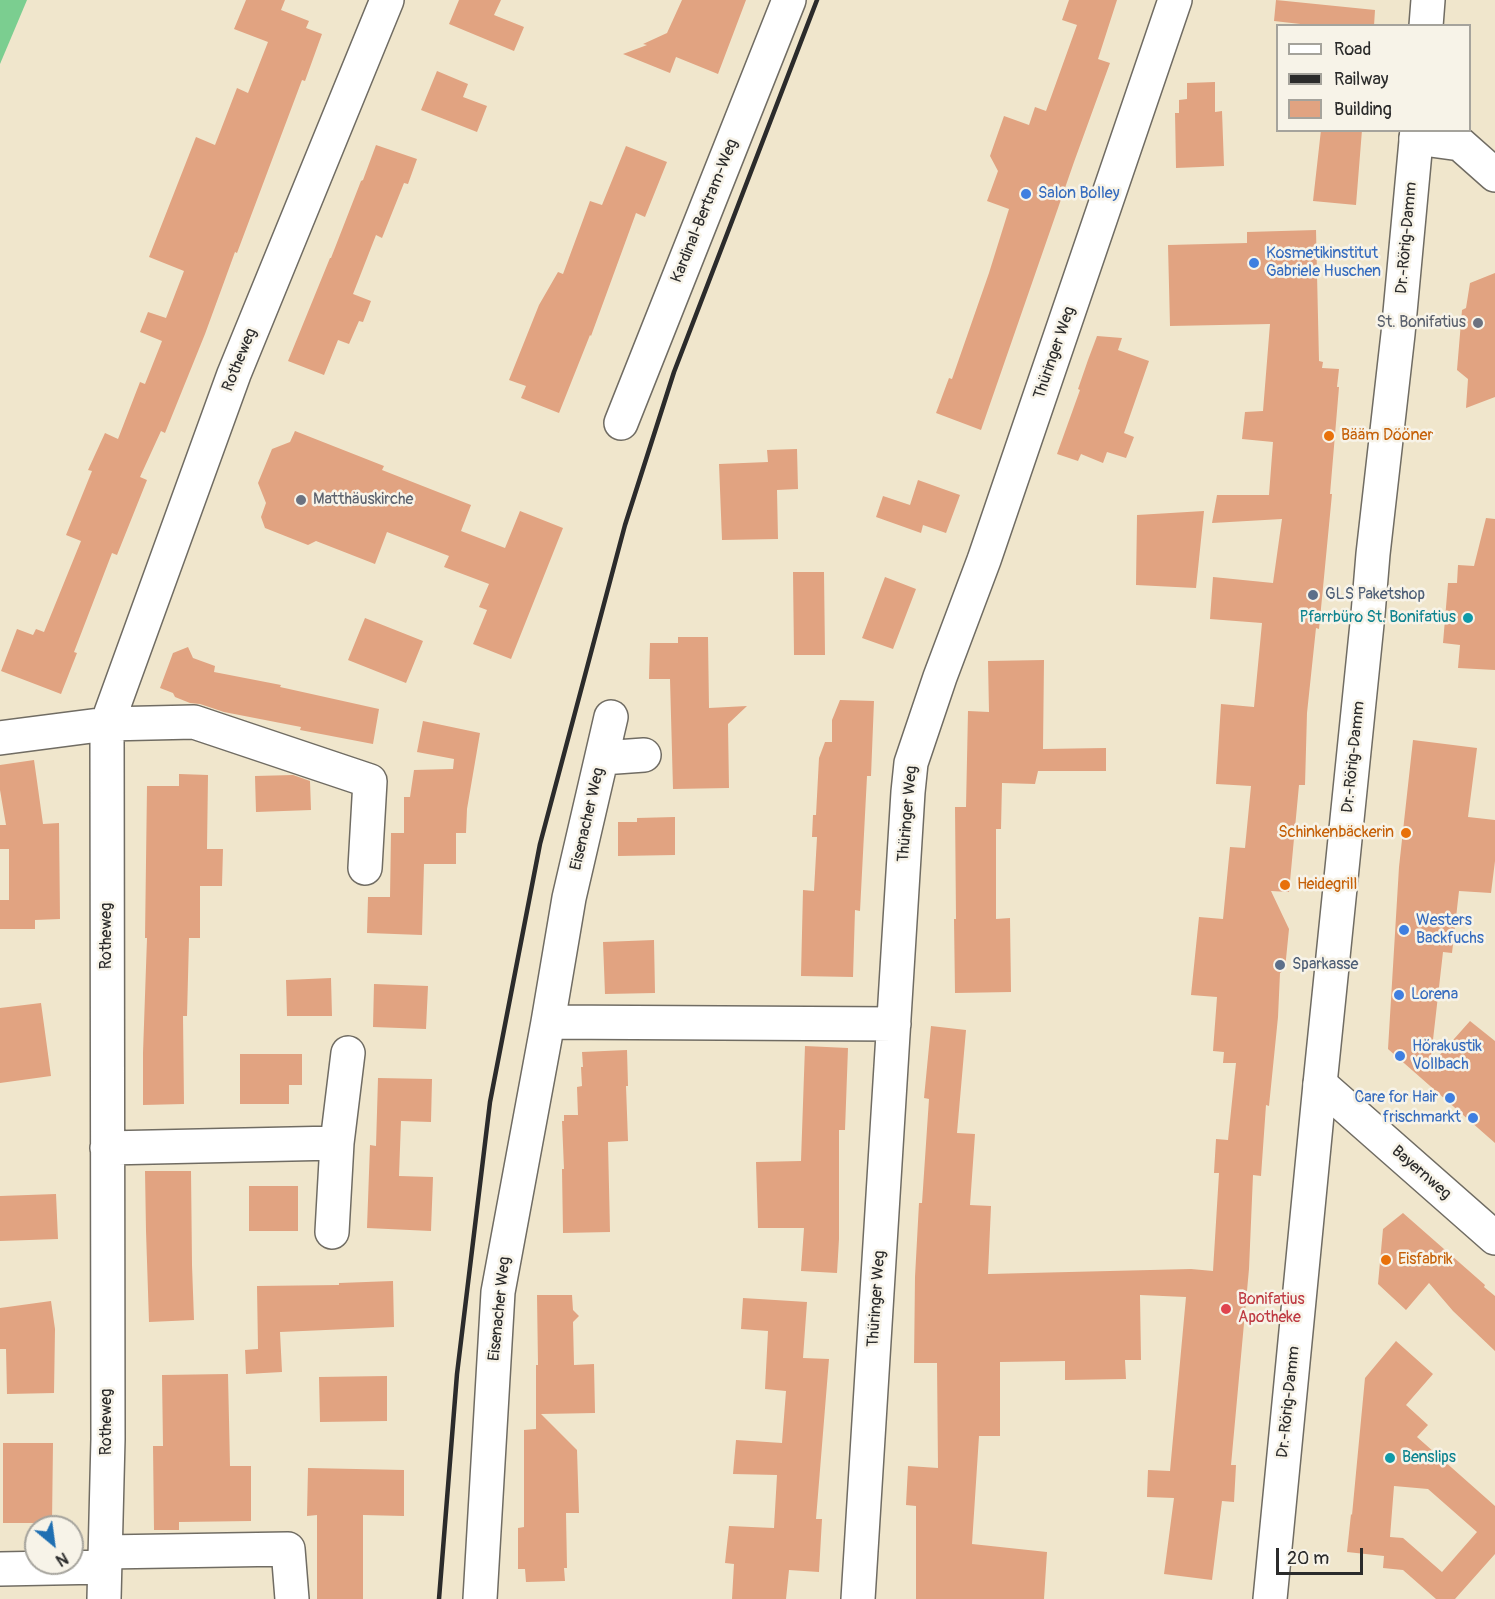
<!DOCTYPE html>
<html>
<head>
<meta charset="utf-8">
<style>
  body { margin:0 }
  #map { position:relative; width:1495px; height:1599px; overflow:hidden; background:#f0e6cc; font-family:Pangolin,sans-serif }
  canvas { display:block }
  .legend { position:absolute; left:1276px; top:24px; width:195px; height:108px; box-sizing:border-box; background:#f7f3e8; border:2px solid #a5a39c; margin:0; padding:8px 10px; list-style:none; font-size:18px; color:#2b2b2b }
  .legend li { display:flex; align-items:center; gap:12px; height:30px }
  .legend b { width:30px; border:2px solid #a5a39c }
  .north { position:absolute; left:24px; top:1515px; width:60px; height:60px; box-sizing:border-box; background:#f7f3e8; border:2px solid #a5a39c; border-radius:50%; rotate:151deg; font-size:16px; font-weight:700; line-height:24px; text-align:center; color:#2b2b2b }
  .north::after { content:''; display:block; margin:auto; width:21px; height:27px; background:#1f6fb2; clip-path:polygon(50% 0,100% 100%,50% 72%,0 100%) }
  .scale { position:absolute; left:1276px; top:1548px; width:87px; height:27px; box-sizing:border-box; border:3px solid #2b2b2b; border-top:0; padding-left:8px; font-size:18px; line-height:21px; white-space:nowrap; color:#2b2b2b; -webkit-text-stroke:4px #f7f3e8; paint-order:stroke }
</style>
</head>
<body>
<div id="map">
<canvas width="1495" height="1599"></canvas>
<ul class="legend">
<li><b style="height:8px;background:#fff"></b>Road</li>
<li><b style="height:8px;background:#2b2b2b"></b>Railway</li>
<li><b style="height:16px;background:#e1a381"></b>Building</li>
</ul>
<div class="north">N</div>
<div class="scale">20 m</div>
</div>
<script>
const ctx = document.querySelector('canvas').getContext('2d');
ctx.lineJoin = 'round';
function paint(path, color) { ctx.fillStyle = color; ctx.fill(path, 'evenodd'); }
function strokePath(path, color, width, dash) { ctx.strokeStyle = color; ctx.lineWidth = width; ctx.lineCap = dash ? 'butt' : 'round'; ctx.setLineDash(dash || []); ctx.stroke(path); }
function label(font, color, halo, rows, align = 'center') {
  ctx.font = font + ' Pangolin,sans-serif'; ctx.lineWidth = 5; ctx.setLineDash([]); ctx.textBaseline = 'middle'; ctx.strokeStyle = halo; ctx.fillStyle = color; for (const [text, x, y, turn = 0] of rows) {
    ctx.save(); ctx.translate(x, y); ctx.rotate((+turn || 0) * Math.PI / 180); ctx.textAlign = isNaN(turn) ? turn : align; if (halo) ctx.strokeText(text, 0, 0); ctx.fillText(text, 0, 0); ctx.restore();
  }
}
paint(new Path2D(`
  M0,0H27L0,64Z`), '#7bce90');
paint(new Path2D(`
  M246,0H285L281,10L309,21L306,28L322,34L305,81L302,80L237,253L235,252L205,334L165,433L161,431L140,477L147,480L117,555L112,553L74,652L77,653L61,694L1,671L17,629L33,635L36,629L44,632L81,541L66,535L92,471L88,470L105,433L118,439L140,382L145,384L162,341L140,332L148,312L166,318L184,271L149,257L196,137L215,145L237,88L248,93L268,42L234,29Z
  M459,0H501L494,15L524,27L514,51L449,24Z
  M682,0H746L718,74L676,57L670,73L623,54L647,45L643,44L667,33Z
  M1069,0H1117L1098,59L1110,63L1074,162L981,430L936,413L949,378L952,379L989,273L1009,209L987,201L998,171L990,156L1004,116L1029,125L1035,107L1046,111L1077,25L1062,20Z
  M1276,0L1375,10L1374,26H1318L1274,21Z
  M437,71L468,84L463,97L487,106L477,132L421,110Z
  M1215,82V112L1222,111L1224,166L1176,168L1175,113H1179V100L1187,99V83Z
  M1321,130H1362L1356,205L1313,201Z
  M376,145L417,159L408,184L404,183L382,238L376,235L353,294L371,301L363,322L359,321L349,344L338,340L324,375L288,361L330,258H331L361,181L363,180Z
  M626,146L667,162L645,217L636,213L591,336L590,335L559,413L521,398L526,386L509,380L539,305L558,272L563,274L590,201L602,205Z
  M1316,230L1319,361L1323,362L1322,368L1339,369L1337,387H1339L1330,494H1332L1319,629L1316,628L1307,713L1305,785H1299L1289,892L1271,891L1289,929L1285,969L1280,973L1278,1017L1269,1106L1266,1105L1261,1176L1253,1175L1249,1269L1231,1465H1236L1234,1502L1222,1501L1212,1580L1164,1574L1174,1498L1147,1497L1148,1470L1170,1471L1186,1297L1140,1295L1141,1360H1125L1126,1379L1065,1380V1361L1000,1362V1436H979L972,1544L1047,1552L1044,1599H916V1506L906,1505L908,1466L938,1468L937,1363H914L915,1277L919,1203H922L929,1099L924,1098L931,1026L966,1030L957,1133L975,1134L970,1205L991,1206L988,1274L1191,1269L1213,1271L1219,1173H1214L1216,1139L1228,1140L1236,1063H1223L1224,1052L1213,1051L1217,997L1191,995L1199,917L1223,919L1230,847L1245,848L1251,786L1216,784L1221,704L1254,707L1262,623L1210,619L1213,577L1273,583L1282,519L1212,523L1217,495H1269L1273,442L1242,439L1245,412L1263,411L1270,324L1170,326L1168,245L1247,243V232Z
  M1495,273V397L1466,408L1468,379L1457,370L1462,310L1466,308L1470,283Z
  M1097,336L1122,338L1118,350L1149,361L1124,433L1134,437L1126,458L1107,452L1103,463L1081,454L1078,461L1057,454L1080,390L1078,389L1088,360Z
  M295,431L384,466L382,470L471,505L461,531L505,548L520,511L563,528L511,659L473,644L487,610L479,607L489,584L444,567L449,556L387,532L375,564L316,541L308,545L265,528L261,517L266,503L258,483L272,449L290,442Z
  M797,449L798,489L777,490L778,539L722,540L719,464L768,462L767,450Z
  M918,480L960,495L946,533L923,525L921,533L876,517L883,496L910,505Z
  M1204,511L1196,588L1136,585L1137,515Z
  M1486,518L1495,519V670L1458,668L1460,645L1443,643L1448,583H1457L1458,565L1474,566Z
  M793,572H824L825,655H794Z
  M885,577L916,589L893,649L862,638Z
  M365,618L423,641L406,683L348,660Z
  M678,637H708L709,708L747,706L728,724L729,788L673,789L670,679H649L650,643H678Z
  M188,647L193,658L215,666L214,672L281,685L280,687L379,709L373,744L300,730L301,727L224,712L200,704L190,703L175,697L173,693L160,688L173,653Z
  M1044,660L1043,749L1106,748V771H1038L1035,784L1002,783L1001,829H996V919L1010,918L1011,992L955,993L954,919H956L955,807H966L968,711L989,712L988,661Z
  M840,700L874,701L871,776H867L860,911L855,910L853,977L801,976L803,890L814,891L817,837H812L813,815H816L819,758L825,742H832V720Z
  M423,721L480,733L467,809L466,833H456V864H424L422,935L367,933L368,897H390L391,833H404V797H410L414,770L453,769L454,759L417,752Z
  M1413,740L1477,748L1468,817L1495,820V861L1491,893L1459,891L1452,953L1443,952L1430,1066L1470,1021L1495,1041V1143L1388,1049L1399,867Z
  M34,760L43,824L59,823L60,919L35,920V929H0V900H9V849H0V825H6L0,790V765Z
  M179,774L208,775L207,849H223L222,886H200V938H189L187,1016H183L184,1104L143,1105V1053L147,938H145L147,786H179Z
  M293,775L310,781L311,810L256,812L255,776Z
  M675,817V855L618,856V822H637V818Z
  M654,940L655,993L605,994L603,942Z
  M331,978L332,1016H287L286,980Z
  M374,984L428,986L426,1029L373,1027Z
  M41,1003L51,1076L0,1083V1008Z
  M805,1046L848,1048L845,1130H839V1239L837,1273L801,1271L804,1228H758L756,1162L801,1161Z
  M627,1050L628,1086H626L628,1141L608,1142L610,1232L563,1233L562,1169H564L562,1121H564V1115H578L577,1087L582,1086L581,1067H583L582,1052Z
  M240,1054H302V1085H289V1104H240Z
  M378,1078L432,1079L431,1122L401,1121L399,1176L433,1177L431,1231L367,1228L370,1145L376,1146Z
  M145,1171H191L192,1265L194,1320L149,1322L146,1231Z
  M249,1186H298V1231H249Z
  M56,1194L58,1239L0,1241V1196Z
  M1403,1213L1485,1285L1484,1287L1495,1296V1351L1453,1311L1429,1283L1406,1310L1378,1284L1383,1229Z
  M393,1281L394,1327L280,1332L282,1372L246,1374L245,1350L258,1349L257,1286L339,1285V1283Z
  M537,1295H572L573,1310L579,1316L573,1322L574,1365L594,1364L595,1413L541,1414L577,1450L579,1513H566L567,1568H564L565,1581L526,1582L525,1569H518V1528L524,1527V1430L536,1429V1365H538Z
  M743,1298L807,1302L803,1358L829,1359L816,1519H822L819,1572L789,1570L786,1599H732L734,1564L725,1563L729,1526L774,1528L777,1475L733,1474L736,1440L782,1443L786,1391L765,1389L768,1331L741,1329Z
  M51,1301L55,1329L54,1393L7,1394L6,1349H0V1308Z
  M1396,1341L1433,1374L1406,1405L1428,1425L1417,1437L1495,1506V1554L1455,1599H1436L1403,1570L1383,1568L1384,1556L1347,1552L1351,1514L1352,1515L1365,1378ZM1394,1486L1428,1489L1477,1532L1442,1572L1403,1538L1390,1537Z
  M228,1374L230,1466H251V1521L179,1522V1530H154L153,1446H163L162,1375Z
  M387,1376V1421L320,1422L319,1377Z
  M3,1443H53L52,1523H3Z
  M308,1468L404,1470V1516L363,1515V1599H317V1515L307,1516Z`), '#e1a381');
const minor = new Path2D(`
  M1416,138L1460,144L1495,175
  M621,423L789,0
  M0,738L107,724L194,722L370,781L365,868
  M602,758L644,755
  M548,1022L894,1024
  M1320,1084L1495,1238
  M107,1148L337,1143
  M332,1232L337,1143L348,1053
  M105,1552L288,1549L292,1599
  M0,1569L105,1567
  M104,1599L108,1439L107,724L234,374L387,0
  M480,1599L498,1292L548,1022L569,898L611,717
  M858,1599L908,792L911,763L940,677L984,560L1175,0`);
const tertiary = new Path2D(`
  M1426,26L1428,0
  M1270,1599L1320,1084L1368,614L1373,554L1398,334L1417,130`);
strokePath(minor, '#706c63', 36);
strokePath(tertiary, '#706c63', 36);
strokePath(minor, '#fff', 33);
strokePath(tertiary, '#fff', 33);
strokePath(new Path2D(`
  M439,1599L457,1374L490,1102L540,844L625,525L674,372L817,0`), '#2b2b2b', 4.5);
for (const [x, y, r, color] of [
  [1026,194,6,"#3f7fe0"],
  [1254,263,6,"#3f7fe0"],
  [1478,323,6,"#6b7280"],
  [1329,436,6,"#e8710a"],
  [301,500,6,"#6b7280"],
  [1313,595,6,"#5c6f8a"],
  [1468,618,6,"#0f9aa8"],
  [1406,833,6,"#e8710a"],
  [1285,885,6,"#e8710a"],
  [1404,930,6,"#3f7fe0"],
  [1280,965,6,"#5c6f8a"],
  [1399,995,6,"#3f7fe0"],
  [1400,1056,6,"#3f7fe0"],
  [1450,1098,6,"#3f7fe0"],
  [1473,1118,6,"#3f7fe0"],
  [1386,1260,6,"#e8710a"],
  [1226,1309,6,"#e0444e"],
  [1390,1458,6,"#0f9aa8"]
]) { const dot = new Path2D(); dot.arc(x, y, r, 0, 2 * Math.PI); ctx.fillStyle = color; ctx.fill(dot); strokePath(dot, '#f7f3e8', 2); }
label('16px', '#366cbe', '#f7f3e8', [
  ["Salon Bolley",1038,194],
  ["Kosmetikinstitut",1266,254],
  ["Gabriele Huschen",1266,272],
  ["Westers",1416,921],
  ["Backfuchs",1416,939],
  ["Lorena",1411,995],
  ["Hörakustik",1412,1047],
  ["Vollbach",1412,1065],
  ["Care for Hair",1438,1098,"right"],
  ["frischmarkt",1461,1118,"right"]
], 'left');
label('16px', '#2b2b2b', '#f7f3e8', [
  ["Kardinal-Bertram-Weg",705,211,-68],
  ["Dr.-Rörig-Damm",1407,238,-85],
  ["Thüringer Weg",1055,353,-71],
  ["Rotheweg",240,360,-68],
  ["Dr.-Rörig-Damm",1354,757,-84],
  ["Thüringer Weg",908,814,-85],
  ["Eisenacher Weg",588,819,-77],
  ["Rotheweg",107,936,-90],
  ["Bayernweg",1421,1173,41],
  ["Thüringer Weg",877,1299,-86],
  ["Eisenacher Weg",500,1309,-84],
  ["Dr.-Rörig-Damm",1289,1402,-84],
  ["Rotheweg",107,1422,-90]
]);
label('16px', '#5b616d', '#f7f3e8', [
  ["St. Bonifatius",1466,323],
  ["Matthäuskirche",313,500,"left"]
], 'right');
label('16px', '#c56008', '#f7f3e8', [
  ["Bääm Dööner",1341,436],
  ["Schinkenbäckerin",1394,833,"right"],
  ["Heidegrill",1297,885],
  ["Eisfabrik",1398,1260]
], 'left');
label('16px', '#4e5e75', '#f7f3e8', [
  ["GLS Paketshop",1325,595],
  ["Sparkasse",1292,965]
], 'left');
label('16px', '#0d838f', '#f7f3e8', [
  ["Pfarrbüro St. Bonifatius",1456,618],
  ["Benslips",1402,1458,"left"]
], 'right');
label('16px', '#be3a42', '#f7f3e8', [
  ["Bonifatius",1238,1300],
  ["Apotheke",1238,1318]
], 'left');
</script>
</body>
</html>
